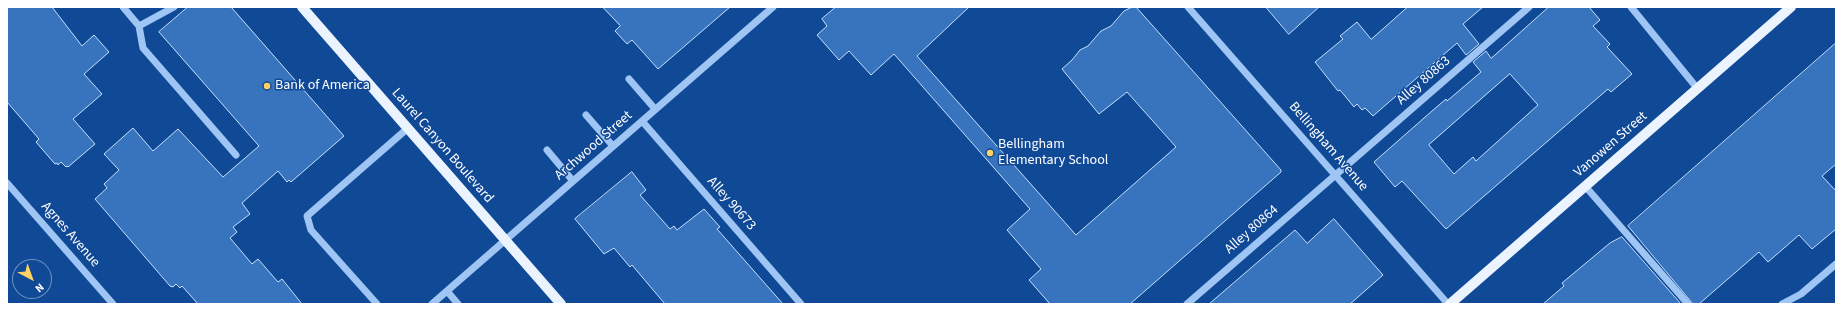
<!DOCTYPE html>
<html>
<head>
<meta charset="utf-8">
<style>
  body { margin:0 }
  #map { position:relative; width:1843px; height:311px; overflow:hidden; background:#104996; font-family:"Source Sans 3",sans-serif }
  canvas { display:block }
  .frame { position:absolute; inset:0; border:8px solid #fff; pointer-events:none }
  .north { position:absolute; left:12px; top:259px; width:40px; height:40px; box-sizing:border-box; background:#104996; border:1px solid #7092c0; border-radius:50%; rotate:139deg; font-size:11px; font-weight:700; line-height:16px; text-align:center; color:#fff }
  .north::after { content:''; display:block; margin:auto; width:14px; height:18px; background:#ffd261; clip-path:polygon(50% 0,100% 100%,50% 72%,0 100%) }
</style>
</head>
<body>
<div id="map">
<canvas width="1843" height="311"></canvas>
<div class="frame"></div>
<div class="north">N</div>
</div>
<script>
const ctx = document.querySelector('canvas').getContext('2d');
ctx.lineJoin = 'round';
function paint(path, color) { ctx.fillStyle = color; ctx.fill(path, 'evenodd'); }
function strokePath(path, color, width, dash) { ctx.strokeStyle = color; ctx.lineWidth = width; ctx.lineCap = dash ? 'butt' : 'round'; ctx.setLineDash(dash || []); ctx.stroke(path); }
function label(font, color, halo, rows, align = 'center') {
  ctx.font = font + ' "Source Sans 3",sans-serif'; ctx.lineWidth = 3; ctx.setLineDash([]); ctx.textBaseline = 'middle'; ctx.strokeStyle = halo; ctx.fillStyle = color; for (const [text, x, y, turn = 0] of rows) {
    ctx.save(); ctx.translate(x, y); ctx.rotate((+turn || 0) * Math.PI / 180); ctx.textAlign = isNaN(turn) ? turn : align; if (halo) ctx.strokeText(text, 0, 0); ctx.fillText(text, 0, 0); ctx.restore();
  }
}
const building = new Path2D(`
  M7,7H52L82,46L94,35L109,52L84,74L102,94L73,119L95,144L68,167L67,166L66,167L61,162L58,165L57,163L55,164L36,142L39,139L7,102Z
  M188,7H231L344,136L291,182L289,180L287,182L278,171L242,203L250,214L233,227L237,232L230,238L252,264L258,259L278,282L282,279L302,304H198L182,286L180,288L176,284L173,287L170,286L95,199L107,188L104,184L119,170L104,154L133,128L153,151L178,129L223,177L259,146L159,32Z
  M603,7H730L658,69L632,40L627,44L615,31L620,26Z
  M836,7H969L917,56L1076,235L1176,147L1127,92L1099,114L1062,69L1072,60L1080,50L1088,46L1101,31L1111,26L1124,11L1132,7H1136L1281,170V172L1130,304H1050L1029,280L1041,269L1007,230L1030,209L894,54L871,75L849,51L839,60L817,35L827,26L822,19Z
  M1266,7H1319L1289,34Z
  M1408,7H1483L1463,24L1479,44L1466,55L1457,43L1373,116L1365,108L1362,110L1357,104L1354,107L1340,90L1338,91L1315,62L1343,39L1340,36L1357,22L1371,39Z
  M1549,7H1589L1600,20L1593,26L1610,44L1607,47L1632,74L1611,92L1608,89L1446,229L1402,181L1395,187L1374,162L1432,111L1446,99L1447,101L1481,72L1473,62L1486,51L1491,58ZM1510,74L1538,105L1476,161L1473,157L1454,174L1429,145Z
  M1836,43V164L1822,176L1836,191V229L1812,249L1799,235L1768,262L1759,252L1699,304H1693L1628,226Z
  M632,172L646,190L640,195L670,229L674,226L677,230L704,209L720,227L717,229L783,304H665L632,265L630,267L614,248L604,254L575,219Z
  M1334,219L1383,275L1350,304H1209L1295,230L1307,243Z
  M1622,237L1681,304H1543L1564,286L1562,283L1610,243Z`);
paint(building, '#3873be');
strokePath(building, '#c6dffe', 1);
strokePath(new Path2D(`
  M123,7L139,26L143,48L236,155
  M1188,7L1448,304
  M1631,7L1697,88
  M139,26L174,7
  M629,79L655,109
  M586,115L613,146
  M642,121L801,304
  M547,150L573,181
  M7,183L113,304
  M1585,186L1688,304
  M447,291L458,304
  M377,304L311,230L307,216L408,128
  M432,304L773,7
  M1187,304L1529,7
  M1782,304L1801,294L1836,264`), '#9ec5f4', 7);
strokePath(new Path2D(`
  M302,7L561,304
  M1450,304L1791,7`), '#ebf3ff', 10);
for (const [x, y, r, color] of [
  [267,86,4,"#ffd261"],
  [990,153,4,"#ffd261"]
]) { const dot = new Path2D(); dot.arc(x, y, r, 0, 2 * Math.PI); ctx.fillStyle = color; ctx.fill(dot); strokePath(dot, '#104996', 1.5); }
label('14px', '#fff', '#104996', [
  ["Alley 80863",1424,81,-41],
  ["Vanowen Street",1611,145,-41],
  ["Laurel Canyon Boulevard",442,146,49],
  ["Archwood Street",594,146,-41],
  ["Bellingham Avenue",1328,147,49],
  ["Alley 90673",731,204,49],
  ["Alley 80864",1252,230,-41],
  ["Agnes Avenue",70,235,49]
]);
label('14px', '#fff', '#104996', [
  ["Bank of America",275,86],
  ["Bellingham",998,145],
  ["Elementary School",998,161]
], 'left');
</script>
</body>
</html>
